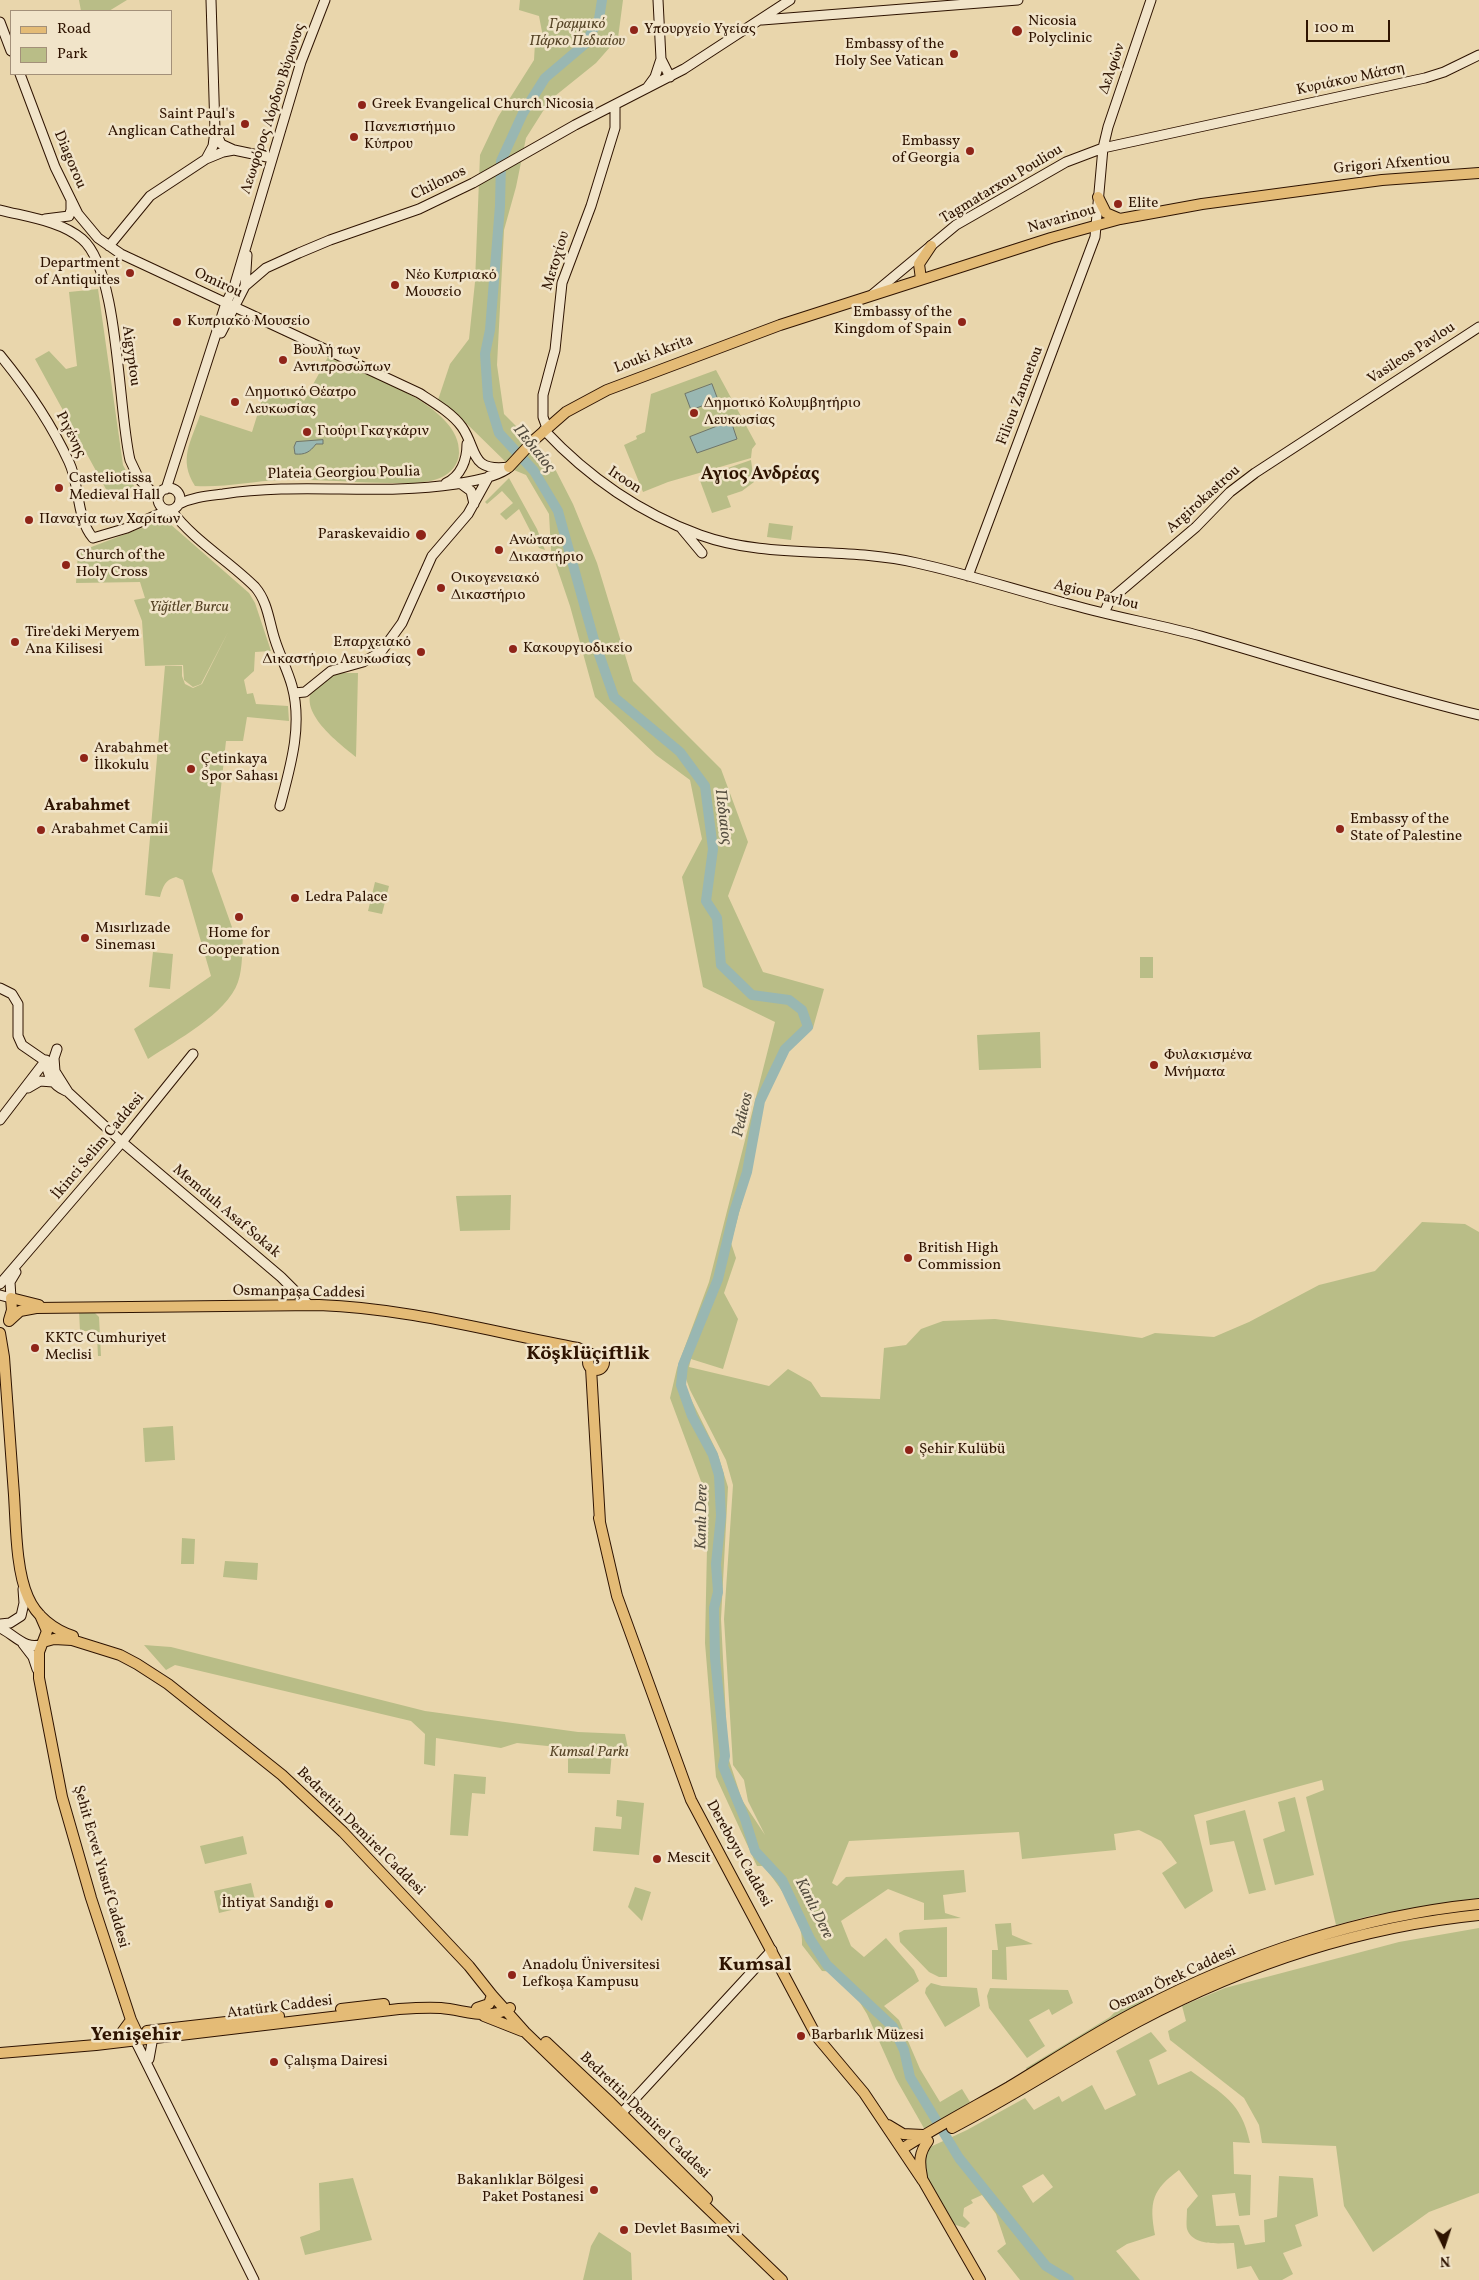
<!DOCTYPE html>
<html>
<head>
<meta charset="utf-8">
<style>
  body { margin:0 }
  #map { position:relative; width:1479px; height:2280px; overflow:hidden; background:#e9d6ac; font-family:Vollkorn,serif }
  canvas { display:block }
  .legend { position:absolute; left:10px; top:10px; width:162px; height:65px; box-sizing:border-box; background:#f1e4c9; border:1px solid #a39079; margin:0; padding:6px 9px; list-style:none; font-size:15px; color:#2e1300 }
  .legend li { display:flex; align-items:center; gap:10px; height:25px }
  .legend b { width:25px; border:1px solid #a39079 }
  .north { position:absolute; left:1419px; top:2220px; width:50px; height:50px; -webkit-text-stroke:4px #f1e4c9; paint-order:stroke; rotate:176deg; font-size:14px; font-weight:700; line-height:20px; text-align:center; color:#2e1300 }
  .north::after { content:''; display:block; margin:auto; width:18px; height:22px; background:#2e1300; clip-path:polygon(50% 0,100% 100%,50% 72%,0 100%) }
  .scale { position:absolute; left:1306px; top:20px; width:84px; height:22px; box-sizing:border-box; border:2px solid #2e1300; border-top:0; padding-left:6px; font-size:15px; line-height:18px; white-space:nowrap; color:#2e1300; -webkit-text-stroke:4px #f1e4c9; paint-order:stroke }
</style>
</head>
<body>
<div id="map">
<canvas width="1479" height="2280"></canvas>
<ul class="legend">
<li><b style="height:6px;background:#e4bb76"></b>Road</li>
<li><b style="height:14px;background:#b9bd87"></b>Park</li>
</ul>
<div class="north">N</div>
<div class="scale">100 m</div>
</div>
<script>
const ctx = document.querySelector('canvas').getContext('2d');
ctx.lineJoin = 'round';
function paint(path, color) { ctx.fillStyle = color; ctx.fill(path, 'evenodd'); }
function strokePath(path, color, width, dash) { ctx.strokeStyle = color; ctx.lineWidth = width; ctx.lineCap = dash ? 'butt' : 'round'; ctx.setLineDash(dash || []); ctx.stroke(path); }
function label(font, color, halo, rows, align = 'center') {
  ctx.font = font + ' Vollkorn,serif'; ctx.lineWidth = 5; ctx.setLineDash([]); ctx.textBaseline = 'middle'; ctx.strokeStyle = halo; ctx.fillStyle = color; for (const [text, x, y, turn = 0] of rows) {
    ctx.save(); ctx.translate(x, y); ctx.rotate((+turn || 0) * Math.PI / 180); ctx.textAlign = isNaN(turn) ? turn : align; if (halo) ctx.strokeText(text, 0, 0); ctx.fillText(text, 0, 0); ctx.restore();
  }
}
paint(new Path2D(`
  M79,0H127L109,11H81Z
  M520,0H623L618,38L596,63L550,100L526,138L516,187L504,230L497,365L504,414L551,461L573,504L597,563L633,681L721,769L748,842L728,896L763,972L824,989L813,1028L790,1047L763,1102L747,1183L731,1243L736,1258L724,1293L738,1319L723,1369L691,1359L689,1367L769,1386L788,1369L811,1382L821,1397L880,1399L884,1348L906,1345L921,1329L943,1321L995,1319L1142,1338L1155,1333L1214,1337L1249,1322L1319,1285L1375,1271L1422,1222L1465,1224L1479,1232V1899L1373,1915L1336,1925L1306,1797L1324,1790L1322,1780L1194,1815L1213,1891L1185,1909L1162,1873L1177,1863L1161,1841L1139,1830L1114,1834L1116,1850L1022,1859L1019,1832L849,1841L832,1883L837,1886L846,1877L964,1870L966,1892L943,1895L945,1913L961,1918L924,1920V1903L888,1889L841,1921L851,1946L864,1957L886,1938L914,1970L919,1981L884,2006L899,2020L920,2069L940,2102L962,2089L970,2102L925,2130L896,2079L867,2014L841,1972L822,1971L802,1945C804,1919 779,1885 763,1866H757L716,1777L705,1643L708,1500L670,1398L677,1368L709,1282L775,1022L703,987L682,877L702,839L690,780L656,755L595,697L570,606L551,550L549,514L526,475L514,470L467,424L438,400L450,364L469,339L475,282L480,155L498,117L534,60L535,43L543,37L539,16L519,10ZM686,1379L690,1390L726,1460L733,1485L724,1619L733,1765L744,1780L748,1801L765,1835L742,1800L728,1757L721,1619L728,1487L717,1452L688,1393L685,1385Z
  M98,289L123,465L135,488L107,491L35,359L49,351L66,369L77,366L69,292Z
  M328,357C364,373 462,406 459,453C459,464 450,474 440,478C425,484 407,483 391,483C355,483 318,479 281,480C252,481 224,488 195,486C178,459 191,442 200,415L252,432L265,390L287,386L304,401Z
  M716,370L756,444L752,449L751,458L668,482L643,492L624,445L637,439L636,436L645,432L651,394Z
  M751,460L754,482L742,491L727,496L731,507L712,513L699,478Z
  M509,478L537,529L545,550L539,548L519,509L506,520L500,514L513,503L502,491L487,504L485,502Z
  M160,521L169,523L249,593L255,603L271,651L255,652L254,671L244,680L247,694L253,693L256,704L288,706L289,721L247,717L243,741H226L212,871L233,930L236,933H243C242,949 243,967 238,982C227,1014 175,1041 148,1059L134,1029L211,976L183,880L176,877C165,880 163,886 160,897L145,895L165,666H182V676L185,684L193,688L202,684L228,632L201,684L193,687L184,680L183,665L145,666L142,621L134,600L145,598L140,582L76,583L78,552Z
  M769,523L793,526L791,540L767,537Z
  M334,673H358L356,757C340,744 294,710 315,686C319,681 328,677 334,673Z
  M375,882L389,886L382,914L368,911Z
  M153,952L173,954L170,989L149,987Z
  M1140,957H1153V978H1140Z
  M1040,1032L1041,1068L979,1070L977,1035Z
  M511,1195L510,1230L460,1231L456,1196Z
  M91,1309L99,1317L101,1356H98L97,1336H87V1331H80L79,1310Z
  M173,1426L175,1460L145,1462L143,1428Z
  M182,1538L195,1539L194,1564H181Z
  M225,1561L258,1563L257,1580L223,1577Z
  M144,1645L171,1647L425,1711L578,1732L625,1734L629,1753L612,1752L610,1774L568,1773V1748L517,1743L501,1748L436,1738L435,1766L424,1764L425,1734L411,1721L175,1665L166,1670Z
  M454,1774L486,1777L485,1794L472,1793L468,1836L450,1835Z
  M1295,1797L1314,1875L1275,1885L1263,1839L1285,1831L1278,1802Z
  M617,1800L644,1803L639,1855L593,1851L595,1827L621,1829L622,1817L616,1816Z
  M1245,1810L1266,1890L1249,1894L1234,1841L1210,1845L1206,1821Z
  M243,1836L247,1854L205,1864L200,1846Z
  M251,1883L256,1904L219,1913L214,1891Z
  M635,1887L651,1892L642,1921L628,1907Z
  M1011,1923L1012,1935L1033,1944L1006,1947L1007,1980L992,1979V1950H998L995,1924Z
  M947,1927V1977H939L929,1972L900,1942L899,1933L904,1930Z
  M1479,1928V2193L1429,2212L1373,2252L1344,2206L1336,2146L1262,2143L1259,2125L1244,2098L1170,2040L1168,2031L1186,2021L1182,2006L1225,1988L1399,1942Z
  M931,1983L942,1986L977,1988L980,2006L945,2027L925,1993L926,1988Z
  M990,1988L1068,1990L1073,2003L1052,2015L1049,2009L1029,2020L1045,2046L1027,2058L989,2008L987,1996Z
  M1140,1991L1145,1995L1146,2003L1028,2072L1026,2068L1110,2017L1134,1992Z
  M1151,2032L1167,2051L1149,2060L1158,2085L1191,2071C1223,2095 1241,2101 1250,2143L1233,2142L1234,2174L1251,2175L1250,2215L1239,2216L1235,2193L1212,2195L1216,2226L1239,2225L1245,2245L1265,2242L1264,2220L1277,2217L1279,2176L1313,2178L1318,2216L1295,2225L1302,2246L1283,2253L1293,2274L1282,2280H1259L1251,2266L1237,2269L1234,2243C1220,2243 1193,2247 1187,2229C1186,2224 1187,2215 1187,2209L1198,2196L1179,2170C1152,2190 1149,2202 1155,2235L1127,2244L1116,2251L1140,2280H1020L997,2251L1006,2244L996,2214L982,2195L971,2200L973,2203L964,2208L963,2216L970,2223L965,2228L950,2223L922,2172L923,2160L928,2148L967,2130L1025,2098L1034,2110L1059,2096L1062,2102L1092,2085L1105,2110L1136,2095L1116,2051ZM1043,2174L1053,2187L1033,2203L1022,2186Z
  M353,2178L372,2240L305,2255L300,2237L320,2230L319,2183Z
  M599,2232L631,2253L632,2280H583L591,2246Z`), '#b9bd87');
const water = new Path2D(`
  M712,384L718,400L691,410L685,394Z
  M731,421L737,439L697,453L690,437Z
  M323,440V444H316C310,452 305,455 295,454L294,447L296,442Z`);
paint(water, '#99b7b2');
strokePath(water, '#6e756b', 1);
strokePath(new Path2D(`
  M602,0L599,19L585,44L545,78L523,113L501,161L500,206L490,330L485,354L488,397L499,433L534,471L558,511L594,640L614,697L680,752L705,786L713,849L706,901L717,918L721,965L752,995L789,1000L802,1010L808,1027L785,1049L760,1101L747,1172L734,1212L718,1279L683,1365L681,1385L692,1416L713,1455L719,1475L721,1516L716,1564L718,1592L714,1608L715,1658L725,1756L723,1766L745,1819L755,1851L782,1880L810,1939L827,1965L893,2027L904,2050L910,2077L959,2158L1046,2266L1069,2280`), '#99b7b2', 10);
const secondary = new Path2D(`
  M211,0L215,130L221,144L234,150
  M658,0L661,59L670,77
  M762,20L1018,0
  M0,22L11,51
  M20,74L55,167L78,214L98,238L121,254L419,393C433,402 452,413 462,427C478,450 469,472 509,467
  M647,88L655,77L661,59
  M206,159L213,146L215,131
  M0,210C27,217 61,221 82,239C119,270 118,410 130,460L139,479L158,498
  M45,219L69,216L71,210V201
  M109,246L150,196L206,159L223,152L234,150L272,158
  M245,286L266,268L299,253L330,240L419,209L473,183L575,125L684,69L790,0
  M873,294L956,225L1066,162L1103,148L1425,78L1444,72L1479,55
  M221,333L245,286L247,255
  M0,355C27,388 51,423 69,462C80,485 76,518 93,538L127,528L168,510
  M547,428L543,417V395L555,350L562,283L591,206L615,128V105
  M544,430C588,477 640,513 700,535C769,560 845,546 917,563C967,574 1016,590 1065,603C1110,616 1156,624 1201,636C1294,663 1385,692 1479,715
  M446,483C461,476 467,460 467,444
  M460,483L471,491L474,504
  M158 499a11 11 0 1 1 22 0a11 11 0 1 1-22 0Z
  M166,489L226,303L234,287L301,62L325,0
  M179,504C193,497 207,496 223,494C300,482 379,496 456,484C472,481 493,478 507,469
  M171,510C194,541 228,560 255,587C268,602 269,622 275,640C280,656 288,671 292,686C303,726 290,768 280,806
  M682,529L702,553
  M968,576L1095,237L1103,148L1108,127L1151,0
  M1104,613L1110,600L1196,527L1230,492L1255,473L1479,327
  M294,693L305,692L331,671L363,662L381,652L402,623L432,556L468,514L489,476
  M0,988L12,994L18,1004V1036L22,1045L51,1065L68,1092L122,1142L281,1277L309,1305
  M46,1060C47,1075 52,1085 66,1091
  M55,1071L54,1058L57,1049
  M28,1088L40,1081L53,1082
  M0,1120L46,1060
  M0,1284L122,1142L193,1054
  M0,1295L11,1298L10,1282L16,1272
  M0,1624L10,1623L21,1616L24,1603L23,1589
  M0,1628C14,1634 26,1651 42,1644
  M23,1644L33,1657L37,1669
  M135,2040L254,2280
  M149,2059L153,2037
  M618,2117L772,1950`);
const primary = new Path2D(`
  M1098,197L1106,213L1120,219
  M921,279L919,264L931,246
  M509,467L534,440L566,412L607,390L780,325L1051,238L1120,219L1202,204L1382,180L1479,173
  M11,1298L39,1305
  M9,1320L12,1310L11,1298
  M9,1321L20,1311L36,1308L319,1305C407,1308 492,1332 578,1348L593,1355
  M0,1333L4,1357C7,1403 11,1449 14,1495C16,1526 16,1570 28,1597C36,1616 54,1630 73,1636
  M588 1362a8 8 0 1 1 16 0a8 8 0 1 1-16 0Z
  M591,1368L600,1522
  M599,1518L617,1596L691,1800L817,2037L864,2093L923,2181
  M40,1615L47,1631L39,1652V1678L62,1797L91,1898L131,2020L140,2039
  M43,1642L54,1639L72,1640L120,1655L137,1664L168,1684L282,1775L343,1832L469,1966L492,1995L525,2032L782,2280
  M477,2008L489,2004L492,1995
  M341,2009L384,2004
  M484,2016L522,2031
  M147,2031L279,2016
  M120,2035L131,2020
  M546,2042L611,2103L707,2199
  M0,2053L96,2045L399,2009C413,2008 427,2007 441,2008C465,2010 488,2021 510,2008
  M888,2125L903,2134L923,2135
  M952,2128C1016,2095 1075,2055 1139,2021C1245,1965 1359,1927 1479,1915
  M905,2147C938,2126 974,2107 1009,2087C1052,2061 1094,2033 1139,2010C1244,1955 1361,1916 1479,1904
  M921,2177L980,2280
  M922,2177C919,2162 919,2153 928,2141`);
strokePath(secondary, '#2e1300', 11);
strokePath(primary, '#2e1300', 12);
strokePath(secondary, '#f1e4c9', 9);
strokePath(primary, '#e4bb76', 10);
for (const [x, y, r, color] of [
  [634,30,5,"#8f2418"],
  [1017,31,6,"#8f2418"],
  [954,54,5,"#8f2418"],
  [362,105,5,"#8f2418"],
  [245,124,5,"#8f2418"],
  [354,137,5,"#8f2418"],
  [970,151,5,"#8f2418"],
  [1118,204,5,"#8f2418"],
  [130,273,5,"#8f2418"],
  [395,285,5,"#8f2418"],
  [177,322,5,"#8f2418"],
  [962,322,5,"#8f2418"],
  [283,360,5,"#8f2418"],
  [235,402,5,"#8f2418"],
  [694,413,5,"#8f2418"],
  [307,432,5,"#8f2418"],
  [59,488,5,"#8f2418"],
  [29,520,5,"#8f2418"],
  [421,535,6,"#8f2418"],
  [499,550,5,"#8f2418"],
  [66,565,5,"#8f2418"],
  [441,588,5,"#8f2418"],
  [15,642,5,"#8f2418"],
  [513,649,5,"#8f2418"],
  [421,652,5,"#8f2418"],
  [84,758,5,"#8f2418"],
  [191,769,5,"#8f2418"],
  [1340,829,5,"#8f2418"],
  [41,830,5,"#8f2418"],
  [295,898,5,"#8f2418"],
  [239,917,5,"#8f2418"],
  [85,938,5,"#8f2418"],
  [1154,1065,5,"#8f2418"],
  [908,1258,5,"#8f2418"],
  [35,1348,5,"#8f2418"],
  [909,1450,5,"#8f2418"],
  [657,1859,5,"#8f2418"],
  [329,1904,5,"#8f2418"],
  [512,1975,5,"#8f2418"],
  [801,2036,5,"#8f2418"],
  [274,2062,5,"#8f2418"],
  [594,2190,5,"#8f2418"],
  [624,2230,5,"#8f2418"]
]) { const dot = new Path2D(); dot.arc(x, y, r, 0, 2 * Math.PI); ctx.fillStyle = color; ctx.fill(dot); strokePath(dot, '#f1e4c9', 2); }
label('15px', '#2e1300', '#f1e4c9', [
  ["Nicosia",1028,22],
  ["Polyclinic",1028,39],
  ["Υπουργείο Υγείας",644,30],
  ["Embassy of the",944,45,"right"],
  ["Holy See Vatican",944,62,"right"],
  ["Greek Evangelical Church Nicosia",372,105],
  ["Saint Paul's",235,115,"right"],
  ["Anglican Cathedral",235,132,"right"],
  ["Πανεπιστήμιο",364,128],
  ["Κύπρου",364,145],
  ["Embassy",960,142,"right"],
  ["of Georgia",960,159,"right"],
  ["Elite",1128,204],
  ["Department",120,264,"right"],
  ["of Antiquites",120,281,"right"],
  ["Νέο Κυπριακό",405,276],
  ["Μουσείο",405,293],
  ["Embassy of the",952,313,"right"],
  ["Kingdom of Spain",952,330,"right"],
  ["Κυπριακό Μουσείο",187,322],
  ["Βουλή των",293,351],
  ["Αντιπροσώπων",293,368],
  ["Δημοτικό Θέατρο",245,393],
  ["Λευκωσίας",245,410],
  ["Δημοτικό Κολυμβητήριο",704,404],
  ["Λευκωσίας",704,421],
  ["Γιούρι Γκαγκάριν",317,432],
  ["Casteliotissa",69,479],
  ["Medieval Hall",69,496],
  ["Παναγία των Χαρίτων",39,520],
  ["Paraskevaidio",410,535,"right"],
  ["Ανώτατο",509,541],
  ["Δικαστήριο",509,558],
  ["Church of the",76,556],
  ["Holy Cross",76,573],
  ["Οικογενειακό",451,579],
  ["Δικαστήριο",451,596],
  ["Tire'deki Meryem",25,633],
  ["Ana Kilisesi",25,650],
  ["Επαρχειακό",411,643,"right"],
  ["Δικαστήριο Λευκωσίας",411,660,"right"],
  ["Κακουργιοδικείο",523,649],
  ["Arabahmet",94,749],
  ["İlkokulu",94,766],
  ["Çetinkaya",201,760],
  ["Spor Sahası",201,777],
  ["Embassy of the",1350,820],
  ["State of Palestine",1350,837],
  ["Arabahmet Camii",51,830],
  ["Ledra Palace",305,898],
  ["Mısırlızade",95,929],
  ["Sineması",95,946],
  ["Home for",239,934,"center"],
  ["Cooperation",239,951,"center"],
  ["Φυλακισμένα",1164,1056],
  ["Μνήματα",1164,1073],
  ["British High",918,1249],
  ["Commission",918,1266],
  ["KKTC Cumhuriyet",45,1339],
  ["Meclisi",45,1356],
  ["Şehir Kulübü",919,1450],
  ["Mescit",667,1859],
  ["İhtiyat Sandığı",319,1904,"right"],
  ["Anadolu Üniversitesi",522,1966],
  ["Lefkoşa Kampusu",522,1983],
  ["Barbarlık Müzesi",811,2036],
  ["Çalışma Dairesi",284,2062],
  ["Bakanlıklar Bölgesi",584,2181,"right"],
  ["Paket Postanesi",584,2198,"right"],
  ["Devlet Basımevi",634,2230]
], 'left');
label('italic 15px', '#584628', '#f1e4c9', [
  ["Γραμμικό",577,25],
  ["Πάρκο Πεδιαίου",577,42],
  ["Yiğitler Burcu",189,608],
  ["Kumsal Parkı",589,1753]
]);
label('15px', '#2e1300', '#f1e4c9', [
  ["Δελφών",1113,69,-71],
  ["Κυριάκου Μάτση",1351,80,-12],
  ["Λεωφόρος Λόρδου Βύρωνος",274,109,-72],
  ["Diagorou",69,160,67],
  ["Grigori Afxentiou",1392,165,-5],
  ["Chilonos",439,184,-26],
  ["Tagmatarxou Pouliou",1002,185,-31],
  ["Navarinou",1062,220,-16],
  ["Μετοχίου",557,261,-73],
  ["Omirou",218,284,25],
  ["Vasileos Pavlou",1412,354,-33],
  ["Louki Akrita",654,355,-21],
  ["Aigyptou",130,356,82],
  ["Filiou Zannetou",1021,396,-69],
  ["Ριγένης",70,435,63],
  ["Plateia Georgiou Poulia",344,474,-1],
  ["Iroon",624,481,33],
  ["Argirokastrou",1204,500,-42],
  ["Agiou Pavlou",1096,596,14],
  ["İkinci Selim Caddesi",99,1147,-50],
  ["Memduh Asaf Sokak",226,1212,40],
  ["Osmanpaşa Caddesi",299,1293,1],
  ["Bedrettin Demirel Caddesi",360,1832,45],
  ["Dereboyu Caddesi",738,1854,61],
  ["Şehit Ecvet Yusuf Caddesi",100,1867,74],
  ["Osman Örek Caddesi",1173,1980,-25],
  ["Atatürk Caddesi",280,2008,-7],
  ["Bedrettin Demirel Caddesi",644,2116,44]
]);
label('italic 16px', '#534c3e', '#f1e4c9', [
  ["Πεδιαίος",533,449,51],
  ["Πεδιαίος",722,817,83],
  ["Pedieos",744,1115,-77],
  ["Kanlı Dere",703,1517,-89],
  ["Kanlı Dere",813,1909,63]
]);
label('bold 16px', '#2e1300', '#f1e4c9', [
  ["Arabahmet",87,807]
]);
label('bold 18px', '#2e1300', '#f1e4c9', [
  ["Αγιος Ανδρέας",760,476]
]);
label('bold 20px', '#2e1300', '#f1e4c9', [
  ["Köşklüçiftlik",588,1355],
  ["Kumsal",755,1966],
  ["Yenişehir",136,2036]
]);
</script>
</body>
</html>
